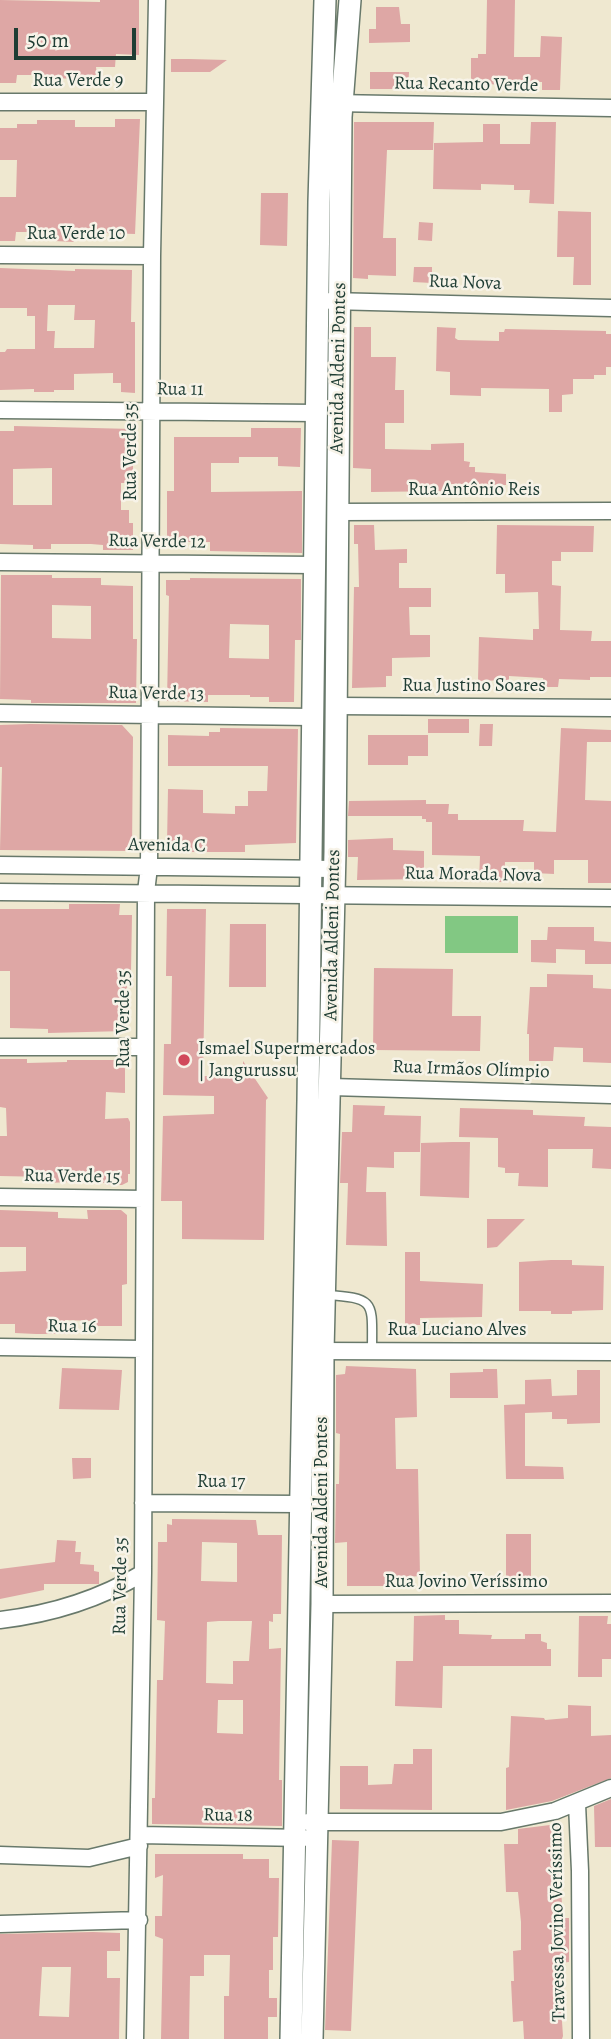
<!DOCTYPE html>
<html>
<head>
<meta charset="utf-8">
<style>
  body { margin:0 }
  #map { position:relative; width:611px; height:2039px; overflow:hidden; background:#efe8d0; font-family:Alegreya,serif }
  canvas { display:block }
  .scale { position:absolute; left:14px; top:28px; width:122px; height:32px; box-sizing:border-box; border:4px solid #1f3d34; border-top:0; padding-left:9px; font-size:21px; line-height:24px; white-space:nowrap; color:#1f3d34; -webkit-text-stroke:5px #f7f3e8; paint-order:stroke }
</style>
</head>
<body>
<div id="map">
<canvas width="611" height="2039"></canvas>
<div class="scale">50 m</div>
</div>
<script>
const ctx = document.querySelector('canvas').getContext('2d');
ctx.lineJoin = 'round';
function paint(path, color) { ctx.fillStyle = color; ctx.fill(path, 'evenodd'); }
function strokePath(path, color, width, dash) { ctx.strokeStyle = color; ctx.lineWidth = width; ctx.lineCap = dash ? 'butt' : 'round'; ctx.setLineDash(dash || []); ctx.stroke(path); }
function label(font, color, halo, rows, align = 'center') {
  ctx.font = font + ' Alegreya,serif'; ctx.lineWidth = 5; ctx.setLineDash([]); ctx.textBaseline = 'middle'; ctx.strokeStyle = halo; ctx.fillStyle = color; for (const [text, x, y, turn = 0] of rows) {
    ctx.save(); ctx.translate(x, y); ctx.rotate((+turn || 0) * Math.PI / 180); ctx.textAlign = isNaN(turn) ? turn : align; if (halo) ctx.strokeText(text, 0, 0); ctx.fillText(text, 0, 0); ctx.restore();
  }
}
paint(new Path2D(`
  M445,916H518V953H445Z`), '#82c883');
paint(new Path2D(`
  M0,0L100,2V0H139V55L116,54L115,67H96L97,76L86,75V79L42,78V75H17L16,83H0Z
  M487,0H515L514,57H540L541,36L562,37L560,90H542V82H499V85L471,82V58H478V54H486Z
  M376,7H399L401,24H410V42L369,43V29H376Z
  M171,59H189L227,60L210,72H171Z
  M370,72H409L408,89H370Z
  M115,119H140L135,234L74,232V242L55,241V232H16L15,241H0V197H16L17,160H0V128H17V124H37V120H75V127H115Z
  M354,122H434L433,150H387L383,238H396V276L368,275V279L353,278Z
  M531,122H556L554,204L529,203L530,190H514V185L481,184V190L433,189L434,143L483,142V124H500V144H530Z
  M261,193H288L287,246L260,245Z
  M558,211L591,212V285H573L574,257H557Z
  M419,222L433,223L432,241L418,240Z
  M414,267H432V283L413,282Z
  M0,268L75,271V269L132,270L131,322H135V393L121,392V383H113V373L74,374V390H54V392H34V389L0,390V352H5L7,349H35V316H27V308H0ZM48,305H75L74,320H95L94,348H54L55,331H47Z
  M354,327H371V357H396L395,390H404V423H385V449L431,450V444L464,443V461L470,462L469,467H475V472L506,474V485L449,484V491L371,492V469L353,468Z
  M437,327L456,328L455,338L458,340L499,341V332H504L505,329L606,331V334H611V367H606V375H594V379H573V394L562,395V412H549V389L481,388V396L450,395V372L436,371Z
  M14,426L133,429V483H121V510H129V523H133V550H103V545L91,544H51V549H33V545L0,544V431H14ZM52,468V505H13V469Z
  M251,428H301L300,467L278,466V457H239V463H211V492L302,491V553L210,551V542H167V491H174V437H251Z
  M354,525H374L375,550L407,549V563H399V588H431V607H409L410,635H430V657L392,658V676H386V687L352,688L354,587H359L358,544H354Z
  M497,525L594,526L593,552H561V561H552V585L561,586L560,630L592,631L591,641H611V677H590V680L559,679L558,687H543V678L509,676V680L478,681L479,637L533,640V629H539L538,592L505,593V574H496Z
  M1,575H52V578H101V585L133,586V639H137L136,703H31V700L0,699ZM52,605L91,606V639L52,638Z
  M190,578L301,579V640H295L294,702H269V697H250V695H208V702L167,701L169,596L166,595V580H190ZM230,624L269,625V659L229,658Z
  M428,719H469V733H428Z
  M30,724L122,725L133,737L132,851L0,850L2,767H0V725Z
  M480,724H493L492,746H479Z
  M220,728L298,729L296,843L245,845V852H179V844H167L168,789L203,790V813L235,814V806H248V791H267L268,766H168V735L209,736V732H220Z
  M561,728L611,730V742H587L585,800L611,801V883H588V860H554V874L534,873V862H505L504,882H479L480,856L432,855V822H426V819H422V816H348L349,801L426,800V804H449L448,814H458V820H524L523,831L556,832Z
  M368,735H428V756H408V765H368Z
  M393,838V850L424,851V879L357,880L358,857H348V840Z
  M69,904H120L119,915H132L131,972H129V984H127L125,1031L48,1033V1029L10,1028V971H0V909H69Z
  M167,909H206L203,1076L243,1077V1061L268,1098L266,1100L264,1240L182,1239V1201H161L163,1116L214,1114V1096L163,1095L164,1044H171L172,976H166Z
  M230,924H266V987H229Z
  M548,927H594V941L611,942V964H585V950L556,949V963L531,962V940H547Z
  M374,968L453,969L452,1016H481L480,1051L373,1050Z
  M547,974L593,975V988L611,989V1063L583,1062V1048L554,1047L553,1061H529V1034H527L530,987H547Z
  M0,1059H27V1063L67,1062V1060H122L125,1069V1093L106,1092L105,1119L128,1118L130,1122V1174H128V1182L122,1185H105V1183H97V1181L46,1183V1177L0,1176V1136H7L6,1108L0,1107Z
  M353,1105L385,1106L384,1115L421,1116L420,1152H394V1168L367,1167L366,1192H386L387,1246L346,1245L348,1183H340L342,1132H352Z
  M460,1108L533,1110V1115L585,1117L584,1126L611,1127V1169L592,1168L593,1149H548V1187L518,1186L519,1173H505V1168L498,1167V1138L459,1137Z
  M452,1142H470L469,1198L420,1196L421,1143Z
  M0,1210L58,1212V1218L88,1219L87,1210H121L127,1215V1284L122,1285V1326H96V1321L65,1320V1334H36L15,1333V1324H0V1272L26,1271V1247H0Z
  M487,1219H525L497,1247L487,1248Z
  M405,1252H420V1281L483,1284L482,1317L420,1318V1325H405Z
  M551,1260H572V1265L604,1266L603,1310L572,1311V1314H551V1311H519V1262Z
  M346,1366L416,1369L417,1417L395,1418L396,1469H418L420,1576L406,1577V1586H347V1542L335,1543L336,1484H339L340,1434L336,1433V1375L345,1374Z
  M62,1368L122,1370L119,1410L59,1409Z
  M483,1369H497L498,1398H450V1373L483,1372Z
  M577,1370H600V1423L567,1424V1419H552V1412L525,1413V1380L551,1379L552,1396L577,1395Z
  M525,1404V1466L563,1467L564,1479H506L504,1405Z
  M72,1458H91V1478L73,1479Z
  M172,1519L256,1520L258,1535H282L281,1614H273V1622L269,1621V1649L281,1648L279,1780H282V1826L152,1824V1798H155L157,1680H163L165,1621L157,1620L158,1542H167V1524L172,1525ZM202,1542L237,1543V1582L201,1581ZM219,1621H252L249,1661H233V1684L206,1683L207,1622ZM218,1700H243V1734L217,1733Z
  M506,1534H531V1577H506Z
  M57,1540L76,1541L75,1552H81L80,1564L94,1565V1571L99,1572V1584H44V1590L0,1599V1569L55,1562Z
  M445,1615V1620H459V1634L492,1635L491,1639H525V1634H541V1641L547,1643V1649H551V1666H443L442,1708L395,1706L396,1661H413L414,1616Z
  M579,1616H608L607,1624H611V1659H602V1677H578Z
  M568,1705L591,1706V1736L611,1735V1778L552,1801L506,1810V1768L509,1767L511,1716L544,1718L545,1720L568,1718Z
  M413,1749H432V1810L340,1809V1766H368V1785L392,1784L394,1764H413Z
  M611,1799V1847H595L594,1806Z
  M558,1824L559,1889H561L563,1918H569V1962L558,1963L563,2036L562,2039H524L523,2021L513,2022L511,1981H514L513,1951L521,1950V1922L518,1892H506L504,1844H518V1829Z
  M332,1840L359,1841L351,2031L325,2030Z
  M155,1854H243V1859H269V1878H279L278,1937H273V1970H269V1998H277V2017H268V2039H224V1996H229L230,1955H204V1976H190L189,2039H161L163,1939L155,1936V1916H162L163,1875L155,1878Z
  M93,1932L120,1933V1951H107V1978H120L119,2039H0V1934ZM42,1967H71L69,2017L39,2016Z`), '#dea7a5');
const service = new Path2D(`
  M326,1295C377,1298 372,1302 372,1351`);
const minor = new Path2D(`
  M0,102H155
  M334,103L611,108
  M0,255L152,256
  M330,301L611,308
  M0,410L317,413
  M338,512L611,511
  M0,562L314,565
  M337,706L611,708
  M0,713L312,717
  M0,865L334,869
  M0,892L611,898
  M0,1047H145
  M331,1087L611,1095
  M0,1197L144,1199
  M0,1347L143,1349
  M312,1351L611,1352
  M143,1503L299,1504
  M322,1604L611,1603
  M0,1620C52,1614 98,1600 143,1573
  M577,1804L580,1871L581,2039
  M308,1822H501L555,1811L611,1788
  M139,1835L304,1838
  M0,1855L89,1858L139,1846
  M0,1924L139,1920
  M135,2039L143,1573L146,892L149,867L152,256L157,0`);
const secondary = new Path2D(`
  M291,2039L308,1101L319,202L325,0
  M312,2039L322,1604L323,1351L335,852L341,117L350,0`);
strokePath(service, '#68796b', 11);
strokePath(minor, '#68796b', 19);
strokePath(secondary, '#68796b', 24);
strokePath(service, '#fff', 8);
strokePath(minor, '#fff', 16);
strokePath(secondary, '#fff', 21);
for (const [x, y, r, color] of [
  [184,1060,7,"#d1495b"]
]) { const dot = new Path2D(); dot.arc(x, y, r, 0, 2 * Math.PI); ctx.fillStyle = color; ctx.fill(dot); strokePath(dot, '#f7f3e8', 2.5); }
label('19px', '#1f3d34', '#f7f3e8', [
  ["Rua Verde 9",78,81],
  ["Rua Recanto Verde",466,85,1],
  ["Rua Verde 10",76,234],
  ["Rua Nova",465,283,2],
  ["Avenida Aldeni Pontes",339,368,-89],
  ["Rua 11",180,390,1],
  ["Rua Verde 35",131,452,-90],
  ["Rua Antônio Reis",474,490],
  ["Rua Verde 12",157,542,1],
  ["Rua Justino Soares",474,686],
  ["Rua Verde 13",156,694,1],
  ["Avenida C",167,846,1],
  ["Rua Morada Nova",473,875,1],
  ["Avenida Aldeni Pontes",333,935,-89],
  ["Rua Verde 35",124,1019,-90],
  ["Rua Irmãos Olímpio",471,1070,2],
  ["Rua Verde 15",72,1177,1],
  ["Rua 16",72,1327,1],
  ["Rua Luciano Alves",457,1330],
  ["Rua 17",221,1482],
  ["Avenida Aldeni Pontes",322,1502,-90],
  ["Rua Jovino Veríssimo",466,1582],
  ["Rua Verde 35",121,1586,-89],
  ["Rua 18",228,1816,1],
  ["Travessa Jovino Veríssimo",558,1922,-91]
]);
label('19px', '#1f3d34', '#f7f3e8', [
  ["Ismael Supermercados",198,1049],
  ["| Jangurussu",198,1071]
], 'left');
</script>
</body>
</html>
